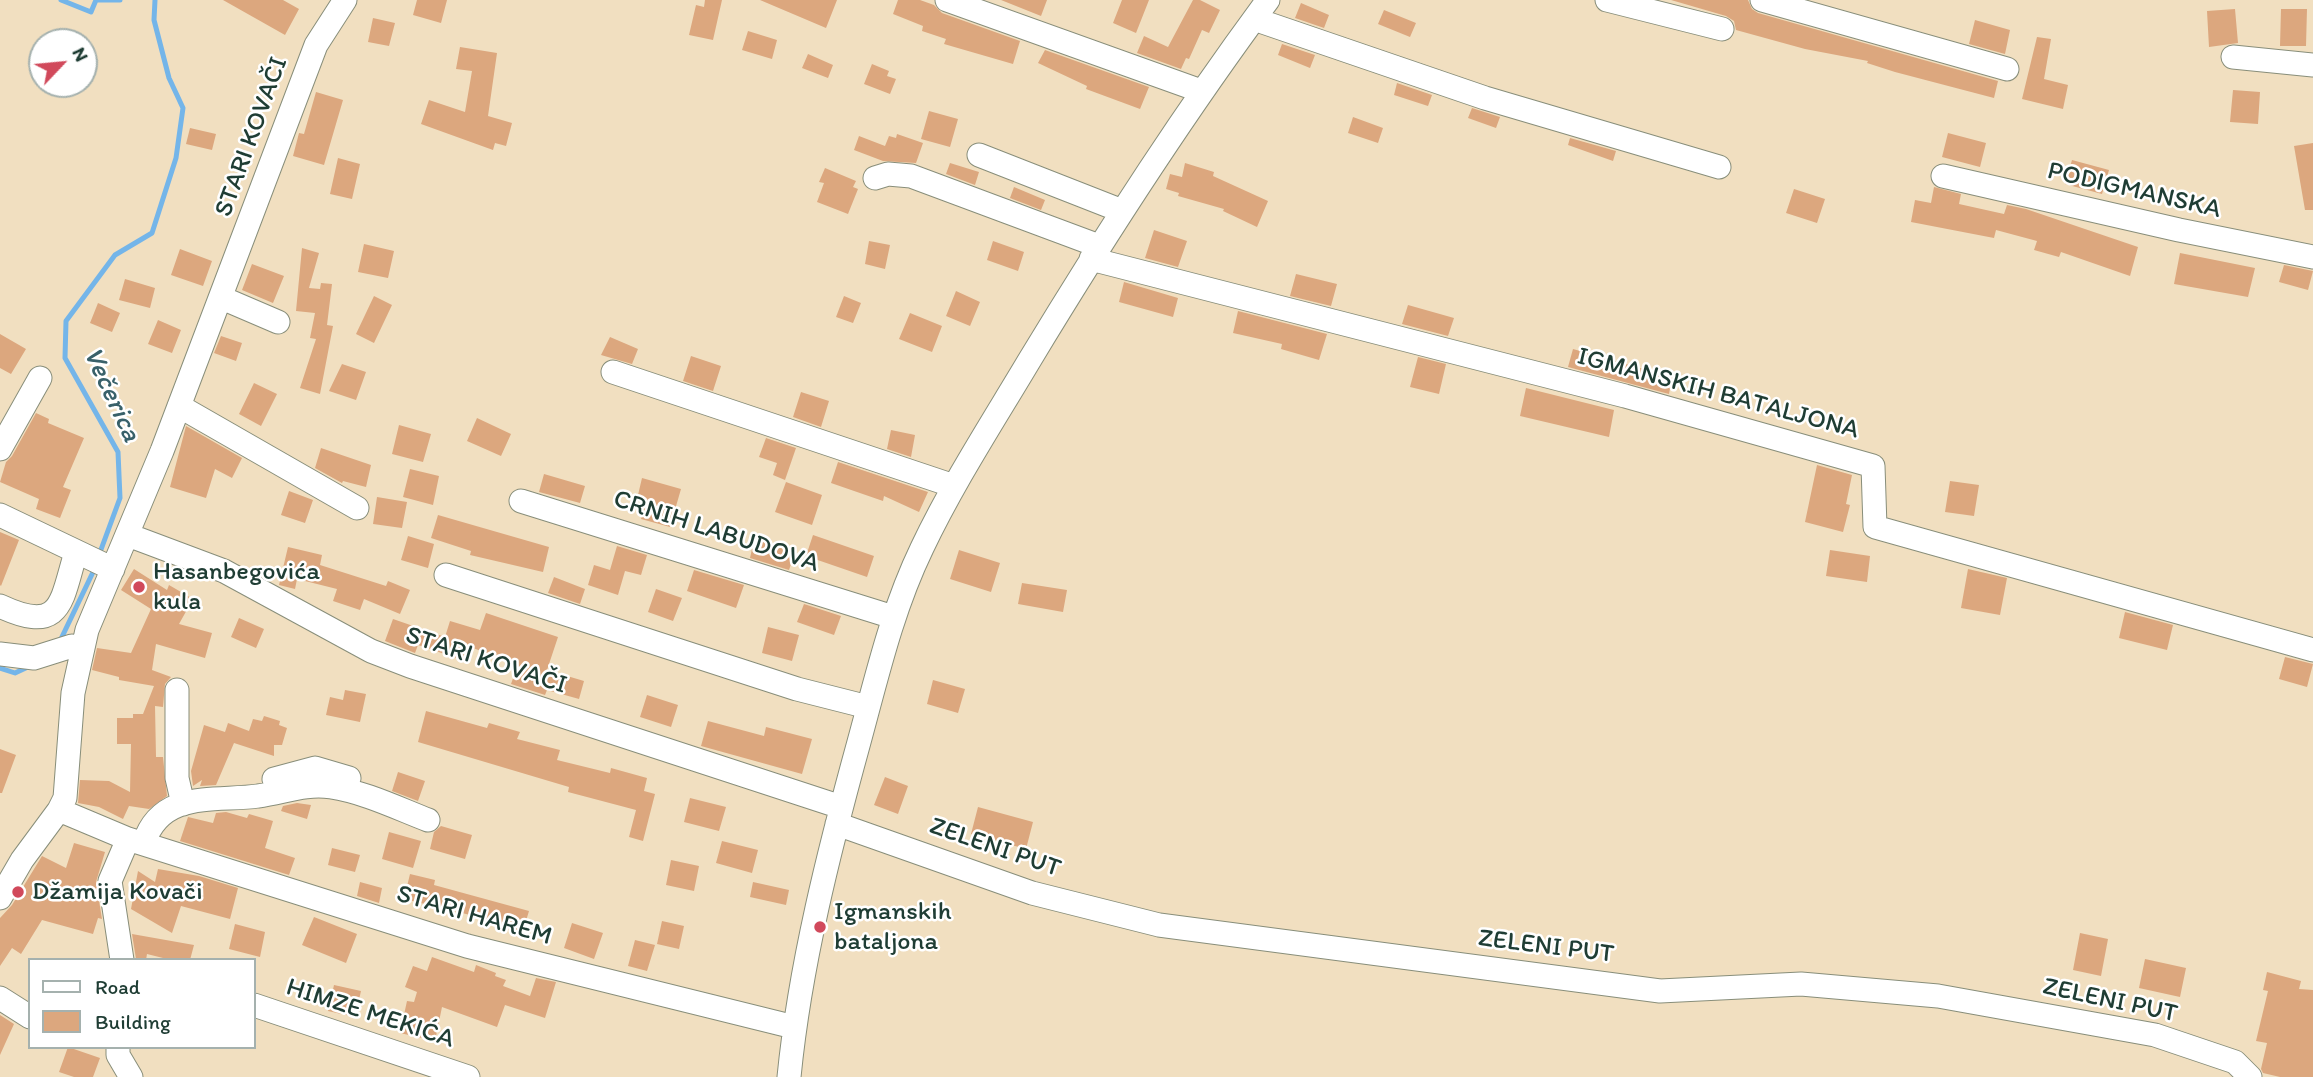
<!DOCTYPE html>
<html>
<head>
<meta charset="utf-8">
<style>
  body { margin:0 }
  #map { position:relative; width:2313px; height:1077px; overflow:hidden; background:#f1dfc0; font-family:Itim,sans-serif }
  canvas { display:block }
  .legend { position:absolute; left:28px; top:958px; width:228px; height:91px; box-sizing:border-box; background:#fff; border:2px solid #a5b1ae; margin:0; padding:9px 12px; list-style:none; font-size:21px; color:#1f3d34 }
  .legend li { display:flex; align-items:center; gap:14px; height:35px }
  .legend b { width:35px; border:2px solid #a5b1ae }
  .north { position:absolute; left:28px; top:28px; width:70px; height:70px; box-sizing:border-box; background:#fff; border:2px solid #a5b1ae; border-radius:50%; rotate:64deg; font-size:19px; font-weight:700; line-height:28px; text-align:center; color:#1f3d34 }
  .north::after { content:''; display:block; margin:auto; width:24px; height:32px; background:#d1495b; clip-path:polygon(50% 0,100% 100%,50% 72%,0 100%) }
</style>
</head>
<body>
<div id="map">
<canvas width="2313" height="1077"></canvas>
<ul class="legend">
<li><b style="height:9px;background:#fff"></b>Road</li>
<li><b style="height:19px;background:#dca77e"></b>Building</li>
</ul>
<div class="north">N</div>
</div>
<script>
const ctx = document.querySelector('canvas').getContext('2d');
ctx.lineJoin = 'round';
function strokePath(path, color, width, dash) { ctx.strokeStyle = color; ctx.lineWidth = width; ctx.lineCap = dash ? 'butt' : 'round'; ctx.setLineDash(dash || []); ctx.stroke(path); }
function paint(path, color) { ctx.fillStyle = color; ctx.fill(path, 'evenodd'); }
function label(font, color, halo, rows, align = 'center') {
  ctx.font = font + ' Itim,sans-serif'; ctx.lineWidth = 5; ctx.setLineDash([]); ctx.textBaseline = 'middle'; ctx.strokeStyle = halo; ctx.fillStyle = color; for (const [text, x, y, turn = 0] of rows) {
    ctx.save(); ctx.translate(x, y); ctx.rotate((+turn || 0) * Math.PI / 180); ctx.textAlign = isNaN(turn) ? turn : align; if (halo) ctx.strokeText(text, 0, 0); ctx.fillText(text, 0, 0); ctx.restore();
  }
}
strokePath(new Path2D(`
  M61,0L91,12L96,0H120
  M99,555L120,498L118,452L65,358L66,321L115,255L152,233L176,158L183,108L169,78L154,20L155,0
  M60,641L95,568
  M0,668L15,673L30,666`), '#74b5e9', 5);
paint(new Path2D(`
  M223,0H283L299,9L285,35Z
  M417,0H447L441,23L413,15Z
  M705,0H722L713,40L689,35L696,5L704,7Z
  M760,0H837L826,28Z
  M898,0H920L934,5L942,13L1020,41L1013,64L944,44L946,39L922,31L923,26L893,14Z
  M1001,0H1047L1041,16Z
  M1122,0H1149L1136,33L1113,23Z
  M1193,0H1200L1220,10L1209,33L1202,30L1189,59L1186,58L1181,69L1137,53L1144,36L1168,47Z
  M1671,0H1748L1752,9L1758,13L1998,81L1994,98L1895,72L1867,63L1868,61L1805,49L1736,30L1734,21L1726,16Z
  M1301,3L1329,15L1324,28L1295,18Z
  M2235,9L2238,43L2209,47L2207,11Z
  M2281,9H2307L2306,46H2280Z
  M1384,10L1416,23L1410,37L1378,24Z
  M373,18L395,23L389,46L368,42Z
  M1975,20L2010,30L2005,54L1969,44Z
  M748,31L777,40L772,59L742,50Z
  M2037,37L2051,39L2044,79L2068,85L2063,109L2022,99Z
  M1282,44L1315,55L1310,68L1278,55Z
  M460,47L497,53L488,116L512,123L506,146L495,143L493,150L421,124L429,100L465,112L472,71L456,69Z
  M1045,50L1149,87L1140,109L1086,89L1087,86L1038,63Z
  M808,54L833,65L828,78L802,68Z
  M872,64L889,71L887,76L896,79L890,94L864,84Z
  M1397,83L1432,95L1428,106L1394,95Z
  M2233,90L2260,92L2258,124L2230,122Z
  M316,92L343,100L324,165L293,156L299,133L304,134Z
  M1472,108L1500,117L1496,128L1468,118Z
  M929,111L958,119L950,147L921,139Z
  M1353,117L1383,128L1378,143L1348,133Z
  M190,128L216,134L212,150L186,144Z
  M1948,133L1986,143L1980,167L1942,157Z
  M897,134L923,143L916,163L883,161L854,150L859,136L885,146L889,136L896,138Z
  M1570,138L1616,151L1613,161L1568,145Z
  M2313,143V210H2305L2294,146Z
  M338,158L360,164L352,199L330,194Z
  M2072,160L2109,170L2102,194L2065,184Z
  M950,163L979,172L975,185L946,174Z
  M1185,163L1214,172L1213,176L1268,201L1257,227L1223,211L1224,209L1178,196L1179,193L1166,189L1170,174L1182,177Z
  M825,168L856,181L853,187L858,189L848,214L817,202L824,183L819,182Z
  M1014,187L1045,200L1041,210L1010,198Z
  M1934,187L1961,194L1959,204L2004,214L2007,205L2026,209L2138,247L2130,276L2061,252L2059,257L2034,250L2037,241L1996,230L1994,238L1911,222L1915,200L1931,203Z
  M1794,189L1825,199L1817,223L1786,213Z
  M1154,230L1187,241L1178,267L1145,258Z
  M869,241L890,245L885,269L865,264Z
  M993,241L1024,252L1018,271L987,260Z
  M364,244L394,251L388,278L358,272Z
  M302,248L319,253L309,288L320,289L321,283L332,284L327,325L333,326L320,394L300,388L316,339L310,338L315,313L296,311Z
  M180,249L212,261L203,286L171,275Z
  M2180,253L2255,268L2248,297L2174,284Z
  M252,264L284,276L273,303L242,290Z
  M2284,265L2313,271L2308,290L2279,282Z
  M1296,274L1337,284L1331,306L1290,296Z
  M125,279L155,288L150,308L119,300Z
  M1124,282L1178,298L1173,317L1119,302Z
  M956,291L980,302L970,326L946,316Z
  M374,296L392,305L374,343L356,334Z
  M844,296L861,303L853,323L836,317Z
  M98,303L120,313L112,332L90,323Z
  M1408,305L1454,318L1448,336L1402,324Z
  M1238,311L1327,334L1319,360L1281,349L1282,344L1233,333Z
  M910,313L942,326L932,352L899,339Z
  M158,320L181,330L172,353L148,344Z
  M0,334L26,349L11,374L0,368Z
  M221,336L242,343L236,361L214,353Z
  M610,337L638,349L632,364L601,355Z
  M1573,349L1672,377L1669,394L1568,367Z
  M691,356L721,366L713,391L683,381Z
  M1418,357L1446,364L1439,394L1410,387Z
  M342,364L366,372L356,400L329,391Z
  M254,383L277,394L261,426L239,414Z
  M1526,388L1614,410L1609,437L1520,416Z
  M801,392L829,401L821,427L793,417Z
  M36,413L49,419L48,423L84,438L63,487L71,490L60,518L36,509L39,499L0,482L6,462L12,456Z
  M477,418L511,434L501,456L467,441Z
  M399,425L431,434L423,462L392,454Z
  M186,426L242,458L232,478L215,469L206,498L170,487Z
  M891,430L915,435L911,457L887,449Z
  M766,438L796,448L785,480L773,475L777,463L759,457Z
  M321,448L371,465L366,487L343,481L342,483L315,468Z
  M838,462L928,492L919,512L884,496L883,501L831,483Z
  M1817,465L1852,475L1846,504L1850,505L1843,532L1805,522Z
  M410,469L439,476L433,505L403,497Z
  M544,474L585,486L580,503L539,492Z
  M642,478L681,489L670,527L641,519L646,498L638,495Z
  M1950,481L1979,485L1974,516L1945,512Z
  M786,482L822,495L812,525L775,512Z
  M289,491L313,500L305,523L281,515Z
  M377,497L407,502L402,528L373,524Z
  M438,515L549,547L543,572L470,555L471,551L431,538Z
  M0,532L19,540L1,586L0,585Z
  M813,535L874,556L867,577L806,556Z
  M408,536L434,544L428,568L401,560Z
  M761,541L795,552L789,570L750,558L752,549L758,550Z
  M617,546L647,555L641,575L625,571L618,595L588,585L594,565L610,570Z
  M288,547L322,555L320,565L386,586L388,581L410,590L400,614L364,599L360,610L333,601L337,589L297,579L295,589L279,585Z
  M959,550L1000,563L991,592L950,579Z
  M1830,550L1870,556L1867,582L1826,576Z
  M134,569L167,590L169,585L193,599L179,624L212,633L205,658L156,644L152,670L171,677L165,684L163,707L155,706L156,757H163L167,796L149,809L129,806L123,819L99,807L78,803L80,780L109,781L130,792L131,744H117V718H133V714H143L154,686L119,680V677L92,670L97,648L131,653L151,609L121,590Z
  M1968,569L2007,578L2000,615L1961,608Z
  M694,570L744,585L736,608L687,591Z
  M554,577L585,589L580,604L548,593Z
  M1022,583L1067,590L1063,612L1018,604Z
  M656,589L682,598L673,621L648,612Z
  M804,604L841,616L834,635L797,622Z
  M2125,612L2173,625L2167,650L2119,638Z
  M486,613L558,637L547,670L584,681L579,699L547,690L545,695L511,684L518,664L467,646L462,660L418,645L415,653L385,641L393,619L445,637L450,621L480,630Z
  M239,618L264,629L256,648L231,637Z
  M768,627L799,635L792,661L762,653Z
  M2285,657L2313,664L2307,687L2279,679Z
  M933,680L965,689L958,713L927,704Z
  M345,690L366,694L360,722L326,715L330,697L343,700Z
  M647,695L678,705L671,727L640,717Z
  M426,711L487,728L489,723L520,732L517,739L560,750L557,760L610,773L611,768L647,778L644,791L655,794L643,841L629,837L636,810L568,792L569,787L418,742Z
  M264,716L280,721L279,725L287,728L282,745H274V756L234,743L216,785L200,786L202,780L193,786L191,771L204,725L225,732L228,723L249,731L253,719L262,721Z
  M708,721L764,736L766,727L812,739L802,774L701,746Z
  M0,749L16,755L2,793H0Z
  M398,772L425,781L418,801L392,791Z
  M885,777L908,786L898,814L874,805Z
  M690,798L726,807L719,831L684,822Z
  M297,803L311,805L307,819L281,811L283,806Z
  M978,807L1033,822L1026,849L971,834Z
  M226,812L247,818L249,814L273,821L265,848L295,858L289,875L180,841L188,817L213,823L216,813Z
  M441,826L472,835L465,859L430,849L434,832Z
  M389,832L421,841L413,868L382,859Z
  M722,841L758,850L752,873L716,863Z
  M74,843L105,852L96,882L102,919L98,918L93,934L42,920L21,954L12,948L0,966V918L12,905L42,856L66,868Z
  M332,848L360,855L355,872L328,865Z
  M671,860L699,866L694,891L666,885Z
  M158,869L199,876L238,888L230,919L181,906L172,933L131,909L138,871L155,882Z
  M410,874L435,880L434,885L529,911L522,934L494,924L495,921L404,899Z
  M360,882L382,888L379,903L357,896Z
  M753,882L789,890L786,905L750,897Z
  M314,917L357,934L346,963L302,945Z
  M662,921L684,926L679,949L657,944Z
  M572,923L603,933L594,959L564,948Z
  M235,924L265,932L260,957L229,949Z
  M2080,933L2108,939L2101,976L2073,970Z
  M132,934L194,945L190,960H171L147,954L146,960L136,959Z
  M635,940L655,945L647,971L628,966Z
  M432,957L474,972L476,965L496,973L495,976L506,980L503,986L530,996L536,978L556,982L545,1018L505,1005L497,1027L442,1007L435,1041L400,1033L407,1001L414,1002L417,992L405,987L413,966L427,971Z
  M2145,959L2186,968L2180,997L2139,988Z
  M2267,972L2301,981L2299,989L2313,990V1077H2280L2263,1073L2261,1069L2267,1043L2256,1041L2268,991L2263,990Z
  M334,985L361,991L355,1017L328,1011Z
  M0,1015L14,1024L0,1055Z
  M68,1047L100,1058L93,1077H74L59,1072Z`), '#dca77e');
const minor = new Path2D(`
  M947,0L1201,91
  M1607,0L1722,29
  M1762,0L2007,69
  M1254,19L1485,98L1719,167
  M2233,57L2313,65
  M979,155L1122,211
  M1943,176L2179,230L2313,257
  M875,178L888,174L911,176L1099,246
  M1091,259L1625,396L1873,466L1875,527L2313,650
  M222,298L278,322
  M613,372L954,486
  M179,406L357,508
  M0,449L40,378
  M521,501L893,617
  M0,515L113,569
  M128,535L224,571L371,651L410,666L841,807
  M446,575L797,689L868,707
  M0,606C62,635 61,602 76,552
  M0,654L34,658L72,646L78,647L81,652
  M177,690V778L183,804
  M274,779L315,768L349,778
  M59,810L128,839L467,946L794,1027
  M837,824L1032,893L1159,925L1660,991L1801,984L1938,996L2155,1035L2235,1062L2250,1077
  M144,843C161,789 217,802 258,796C283,793 305,783 331,787C364,792 397,808 428,820
  M0,898L22,860L59,810L65,798L73,693L87,630L162,451L316,45L345,0
  M122,960L110,881L128,839
  M0,998L30,1017
  M254,1005L468,1077
  M118,1047V1055L131,1077
  M789,1077C800,965 829,851 859,742C877,676 892,610 922,548C953,483 992,423 1029,361C1104,237 1182,116 1268,0`);
strokePath(minor, '#888e7a', 25);
strokePath(minor, '#fff', 23);
for (const [x, y, r, color] of [
  [139,587,7,"#d1495b"],
  [18,892,7,"#d1495b"],
  [820,927,7,"#d1495b"]
]) { const dot = new Path2D(); dot.arc(x, y, r, 0, 2 * Math.PI); ctx.fillStyle = color; ctx.fill(dot); strokePath(dot, '#fff', 2.5); }
label('26px', '#1f3d34', '#fff', [
  ["STARI KOVAČI",252,137,-70],
  ["PODIGMANSKA",2134,191,13],
  ["IGMANSKIH BATALJONA",1718,394,15],
  ["CRNIH LABUDOVA",716,532,18],
  ["STARI KOVAČI",486,661,18],
  ["ZELENI PUT",995,848,19],
  ["STARI HAREM",474,916,16],
  ["ZELENI PUT",1546,947,7],
  ["ZELENI PUT",2110,1001,12],
  ["HIMZE MEKIĆA",370,1014,18]
]);
label('26px', '#1f3d34', '#fff', [
  ["Hasanbegovića",153,572],
  ["kula",153,602],
  ["Džamija Kovači",32,892],
  ["Igmanskih",834,912],
  ["bataljona",834,942]
], 'left');
label('italic 28px', '#39616a', '#fff', [
  ["Večerica",111,395,65]
]);
</script>
</body>
</html>
